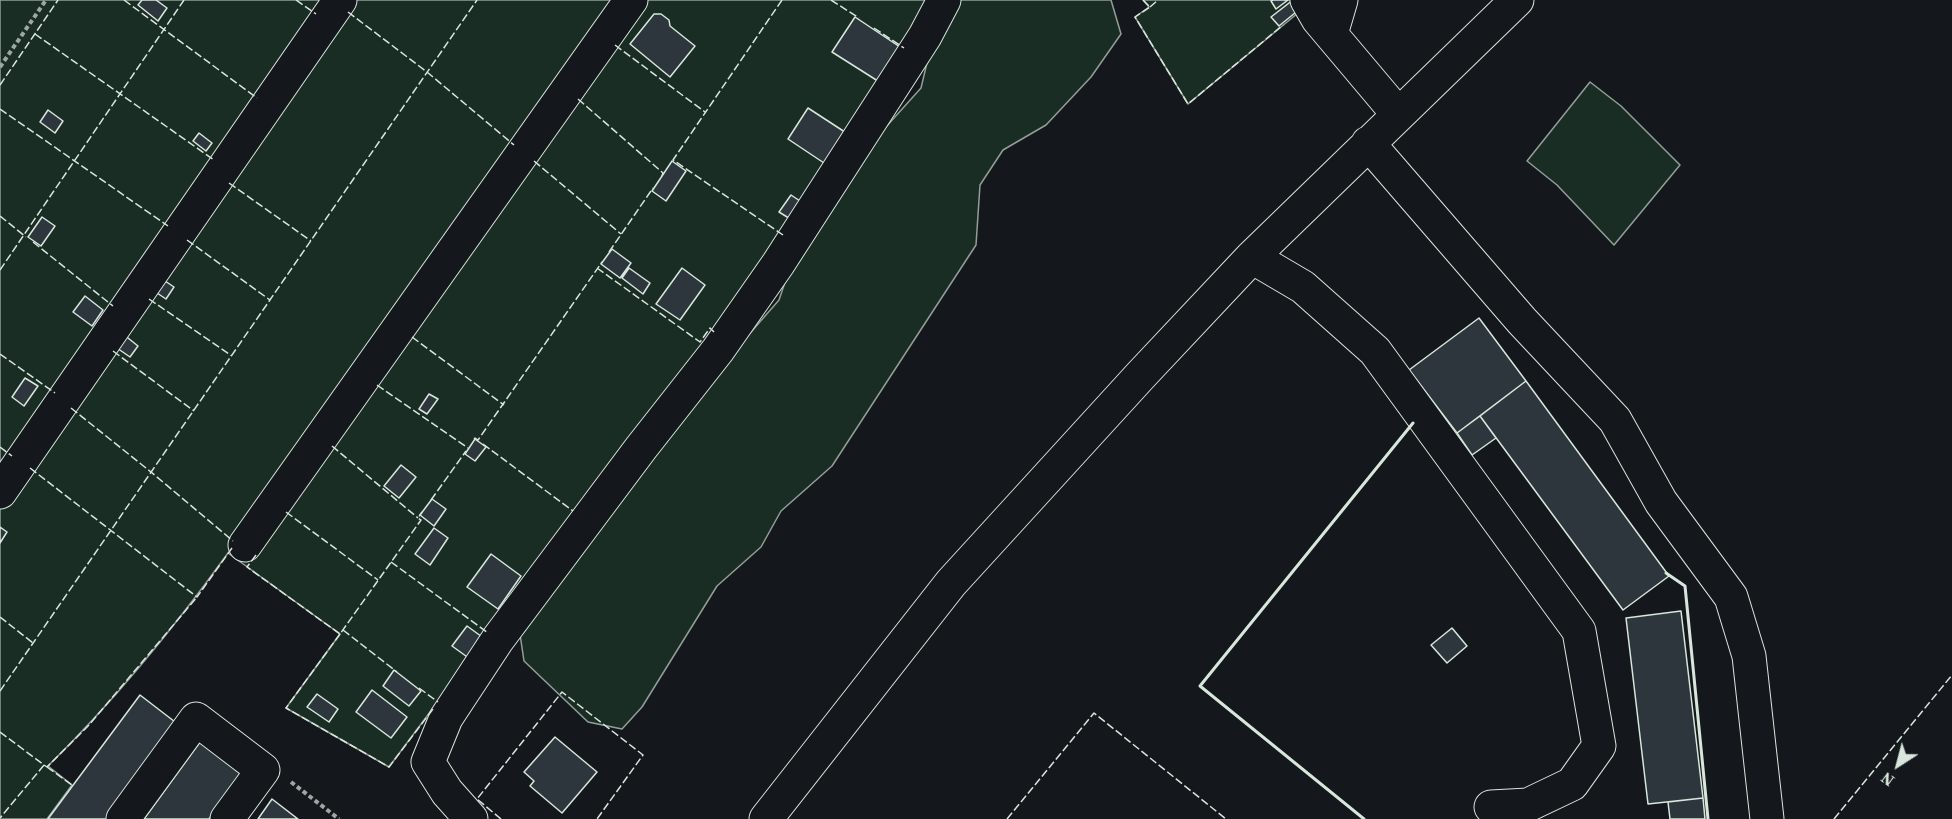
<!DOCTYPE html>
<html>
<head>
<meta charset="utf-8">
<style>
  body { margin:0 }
  #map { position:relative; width:1952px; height:819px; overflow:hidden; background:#14181c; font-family:"Source Serif 4",serif }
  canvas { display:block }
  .north { position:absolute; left:1868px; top:735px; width:60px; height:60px; -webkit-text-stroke:4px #14181c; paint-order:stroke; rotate:216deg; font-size:16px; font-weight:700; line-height:24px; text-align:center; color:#d8e6dc }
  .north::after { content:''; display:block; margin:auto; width:21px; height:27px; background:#d8e6dc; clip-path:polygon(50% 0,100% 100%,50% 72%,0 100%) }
</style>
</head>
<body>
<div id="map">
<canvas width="1952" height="819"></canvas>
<div class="north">N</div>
</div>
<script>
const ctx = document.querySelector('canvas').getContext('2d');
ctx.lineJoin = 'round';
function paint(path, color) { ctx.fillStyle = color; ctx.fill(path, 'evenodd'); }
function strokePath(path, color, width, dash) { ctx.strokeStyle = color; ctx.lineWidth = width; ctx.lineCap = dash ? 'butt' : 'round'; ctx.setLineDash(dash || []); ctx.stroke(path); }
const green = new Path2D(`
  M0,0H943L741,295L389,767L286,708L340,634L228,553C174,628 114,701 48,766L72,785L47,819H0Z
  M955,0H1111L1121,34L1091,77L1046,125L1003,150L980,185L976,245L832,466L781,511L761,547L717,586L642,707L622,729L588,722L524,661L518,621L731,355L779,300L801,235L885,128L921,88L935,29Z
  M1143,0H1299L1304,8L1188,104L1135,17L1149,7Z
  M1590,82L1621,106L1680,165L1614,245L1557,185L1527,161Z`);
paint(green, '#1a2d24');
strokePath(green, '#939e99', 1.5);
const building = new Path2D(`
  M142,0H156L167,8L158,21L138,5Z
  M1273,0H1288L1276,9L1271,1Z
  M1293,0L1301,8L1279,26L1271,17Z
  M654,14H661L669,20L670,26L695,46L670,77L630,44Z
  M855,17L903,49L881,83L832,52Z
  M808,108L851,136L830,167L788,139Z
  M48,110L63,121L55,133L40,122Z
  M199,133L212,143L206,151L193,141Z
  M672,161L686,171L666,201L652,191Z
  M791,195L803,203L792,220L779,212Z
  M42,217L55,226L41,246L28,237Z
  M612,249L631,263L620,278L601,264Z
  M629,268L650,283L643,294L622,278Z
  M682,268L705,285L680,320L656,304Z
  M162,279L174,287L166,299L154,291Z
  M85,296L103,310L92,326L73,312Z
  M1479,318L1526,381L1457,433L1409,370Z
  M123,334L138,346L130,357L114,346Z
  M25,378L38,386L24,406L12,397Z
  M1526,381L1669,576L1623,610L1480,416Z
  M429,394L438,399L427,414L419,409Z
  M1480,416L1496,438L1472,455L1457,433Z
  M475,439L486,447L475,461L465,454Z
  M401,465L416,477L399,498L384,486Z
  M432,499L446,509L434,526L420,515Z
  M0,527L7,532L0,543Z
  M434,528L448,538L430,565L415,554Z
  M491,554L521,576L498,609L467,587Z
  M1681,611L1703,798L1648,804L1626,618Z
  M467,626L485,639L470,659L452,646Z
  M1452,628L1467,646L1447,663L1431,645Z
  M394,670L421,691L409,706L383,686Z
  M372,690L407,717L391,738L356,712Z
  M317,694L338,709L329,722L307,707Z
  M140,695L179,725L110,819H48Z
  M555,737L597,772L562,813L530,786L534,781L524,772Z
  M200,742L243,773L209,819H144Z
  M1703,798L1705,819H1670L1668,802Z
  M272,799L298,819H258Z`);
paint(building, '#2c363c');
strokePath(building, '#d8e6dc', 1.5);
const minor = new Path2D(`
  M1307,0L1318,19L1398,114
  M1331,34L1341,0
  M1368,143L1522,321L1615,420L1661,502L1731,597L1749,656L1767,819
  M1252,257L1303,287L1375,351L1579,631L1599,746L1572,784L1528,805L1491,807
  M0,492L340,0
  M245,545L631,0
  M123,819L196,719L263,770L227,819
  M471,819L447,792L428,762L446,718L498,639L641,448L718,350L778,264L925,36L944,0
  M766,819L951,583L1141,375L1252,257L1517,0`);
strokePath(minor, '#d8e6dc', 35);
strokePath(new Path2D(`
  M0,67L46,0
  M291,782L339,819`), '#9da8a2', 4, [4.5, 3]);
strokePath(minor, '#14181c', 33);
strokePath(new Path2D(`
  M124,0L257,98
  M296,0L316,14
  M782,0L673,160L783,235
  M831,0L859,18
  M1143,0L1150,7L1135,17L1188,104L1283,25
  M1150,7L1158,0
  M348,12L427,72L514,145
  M874,28L904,48
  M35,34L214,160
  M615,45L705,112
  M0,85L58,0
  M578,99L663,173L662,176
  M0,109L168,226
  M534,161L621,234
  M229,183L311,241
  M0,216L26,237
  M187,240L270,300
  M33,242L113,306
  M609,252L653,188
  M597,268L700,342L710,328L714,332
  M0,270L184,0
  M149,299L232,356
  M412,337L504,405
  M113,351L194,411
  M0,354L55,393
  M377,385L468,448
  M71,408L151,472L233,541
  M474,439L475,438L478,440L602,262
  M483,444L573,511
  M332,446L418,518
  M0,447L12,456
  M30,468L197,597L232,548
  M431,500L466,451
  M286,512L378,580
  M256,555L247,567L340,634L421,520L418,518L422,512
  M391,562L488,633
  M0,617L33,643
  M343,630L397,672
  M340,634L286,708L389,767L433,709
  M419,688L438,702
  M0,691L477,0
  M0,732L44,765L0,818
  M44,765L47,767L89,725L197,597
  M47,767L72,785
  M501,819L477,799L562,692L643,755L597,819
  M1007,819L1094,713L1226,819
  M1834,819L1952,675`), '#d8e6dc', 1.5, [8, 3]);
strokePath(new Path2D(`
  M1666,573L1685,586L1708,819
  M1364,819L1200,686L1413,423`), '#d8e6dc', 3);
</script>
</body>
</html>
